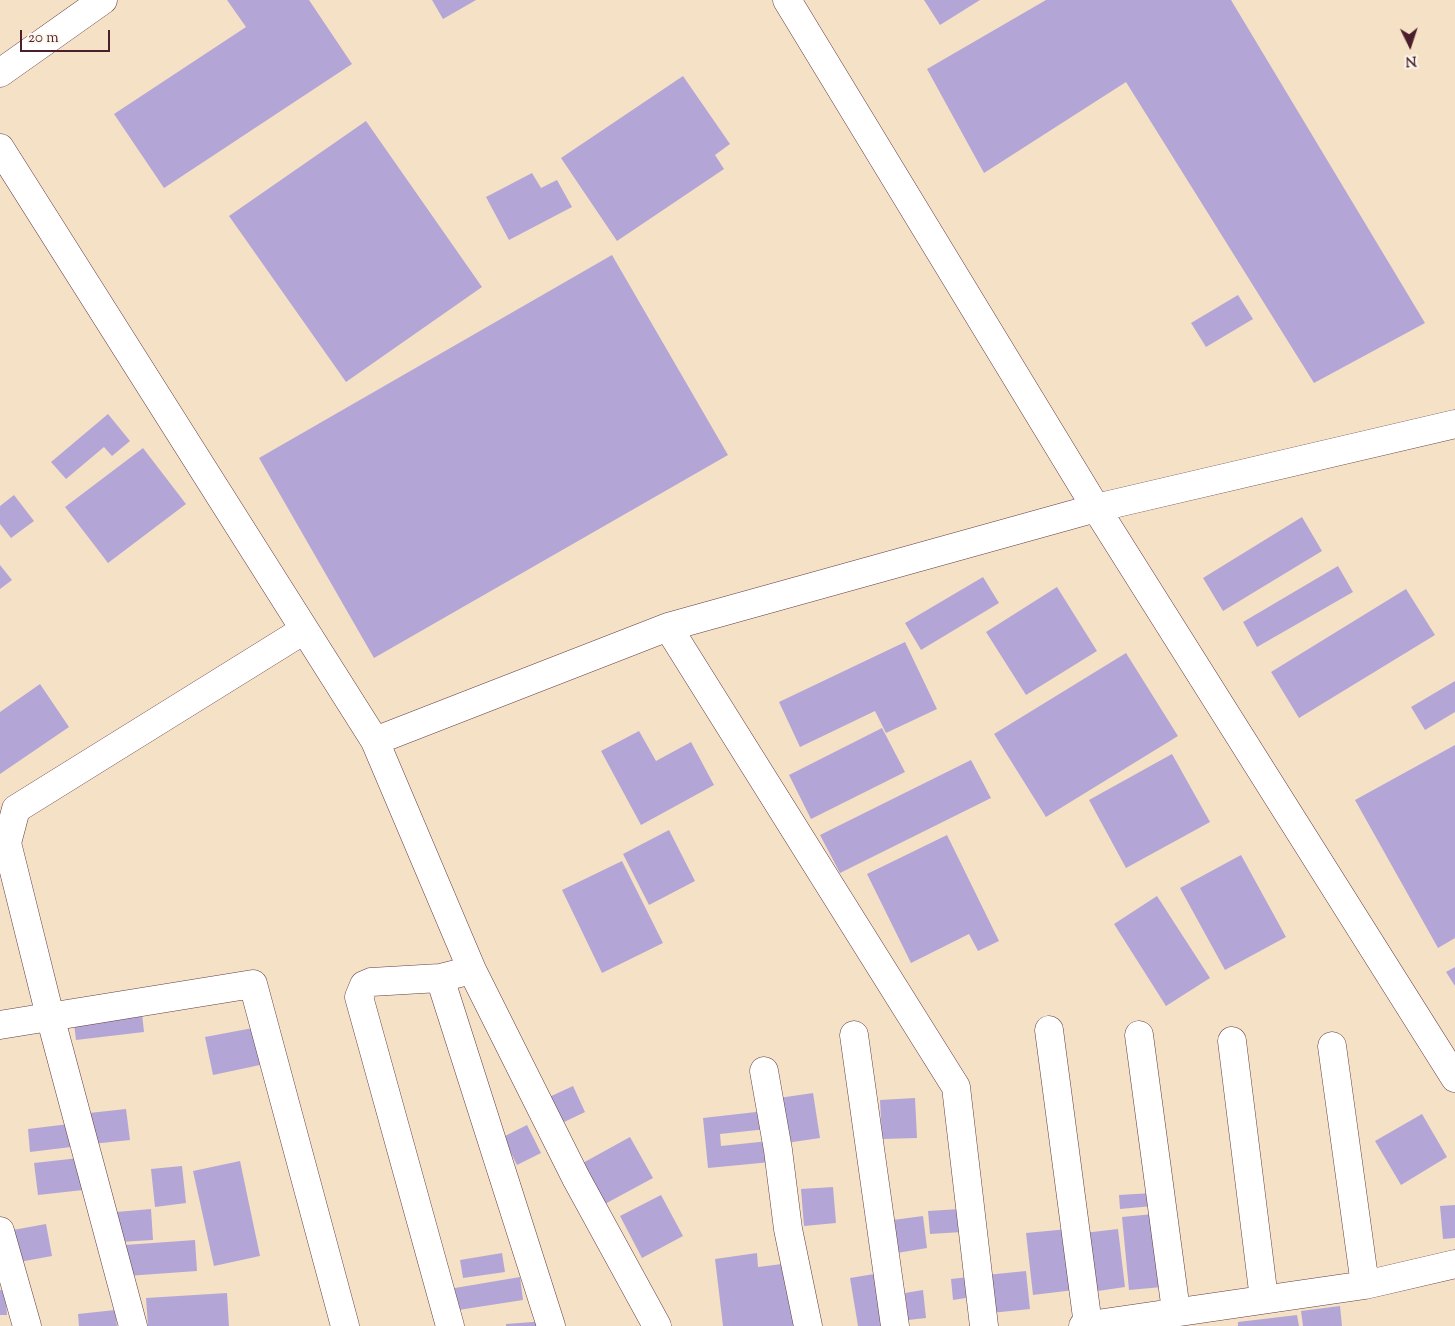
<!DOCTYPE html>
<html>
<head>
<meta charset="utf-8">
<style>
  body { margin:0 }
  #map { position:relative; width:1455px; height:1326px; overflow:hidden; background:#f5e1c6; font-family:"Sorts Mill Goudy",serif }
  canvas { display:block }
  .north { position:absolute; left:1385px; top:20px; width:50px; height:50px; -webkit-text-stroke:4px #fbf7ec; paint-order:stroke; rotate:176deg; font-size:14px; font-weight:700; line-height:20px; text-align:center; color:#4a1f2b }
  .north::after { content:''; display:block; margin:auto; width:18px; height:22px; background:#4a1f2b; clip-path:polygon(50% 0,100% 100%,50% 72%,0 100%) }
  .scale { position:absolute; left:20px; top:30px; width:90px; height:22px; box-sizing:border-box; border:2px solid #4a1f2b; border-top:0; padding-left:6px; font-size:15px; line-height:18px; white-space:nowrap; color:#4a1f2b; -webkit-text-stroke:4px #fbf7ec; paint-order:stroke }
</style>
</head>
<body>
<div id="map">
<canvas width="1455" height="1326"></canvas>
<div class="north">N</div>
<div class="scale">20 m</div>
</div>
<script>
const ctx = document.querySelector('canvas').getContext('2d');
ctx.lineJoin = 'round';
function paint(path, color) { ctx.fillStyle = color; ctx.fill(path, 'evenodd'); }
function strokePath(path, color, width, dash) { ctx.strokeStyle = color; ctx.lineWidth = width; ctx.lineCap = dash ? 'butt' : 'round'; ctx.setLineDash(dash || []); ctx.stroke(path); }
paint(new Path2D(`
  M227,0H309L352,64L164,188L114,114L246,27Z
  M432,0H476L443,19Z
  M924,0H980L940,25Z
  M1046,0H1231L1425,323L1314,383L1126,82L984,173L927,69Z
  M683,76L730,144L715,155L724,169L617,241L561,158Z
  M366,121L482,287L346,382L229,216Z
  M532,173L541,188L557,180L572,207L509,240L486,197Z
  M612,255L728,455L374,658L259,458Z
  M1238,295L1253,319L1206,347L1191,323Z
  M108,414L130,441L112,456L104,447L66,479L51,462Z
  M143,448L186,504L108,563L65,507Z
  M14,495L34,521L11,538L0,524V506Z
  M1302,517L1322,551L1223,611L1203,578Z
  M0,565L12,580L0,589Z
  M1338,566L1353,592L1257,647L1243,622Z
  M983,577L999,603L921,650L905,623Z
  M1057,587L1097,651L1026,695L986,632Z
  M1406,589L1435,635L1299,718L1271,672Z
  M905,642L937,709L886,733L875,711L800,747L779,702Z
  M1126,653L1178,736L1046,817L994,734Z
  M1455,681V712L1425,730L1411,707Z
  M40,684L69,727L0,774V712Z
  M882,728L905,772L811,819L789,775Z
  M639,731L656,761L691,742L714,785L641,825L601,751Z
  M1455,745V938L1438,948L1355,800Z
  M1172,754L1210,822L1126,868L1089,800Z
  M971,760L991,798L840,873L820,835Z
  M669,830L695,881L649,905L623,854Z
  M947,835L999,941L978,951L969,934L911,963L867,874Z
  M1241,855L1286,937L1225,970L1180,888Z
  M622,861L663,943L602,973L562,890Z
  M1157,896L1210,978L1166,1006L1114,924Z
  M1455,967V986L1446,972Z
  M142,1014L144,1032L76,1040L74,1023Z
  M253,1028L260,1065L213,1075L205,1037Z
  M573,1086L585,1112L560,1124L547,1098Z
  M813,1093L820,1138L786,1143L779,1098Z
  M915,1098L917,1138L882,1139L880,1100Z
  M126,1109L130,1140L92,1144L89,1113Z
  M765,1111L767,1129L720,1134L721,1146L769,1141L771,1162L708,1168L703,1118Z
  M1422,1114L1447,1157L1401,1185L1375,1141Z
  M69,1124L71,1147L30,1152L28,1129Z
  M527,1125L541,1153L517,1165L503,1137Z
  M630,1137L653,1178L603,1205L581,1164Z
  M79,1158L83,1190L38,1195L34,1163Z
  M240,1161L260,1256L214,1266L193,1171Z
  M182,1166L186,1203L155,1207L151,1169Z
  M833,1187L836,1223L804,1226L801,1189Z
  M1152,1193L1153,1206L1120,1209L1119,1195Z
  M661,1195L683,1236L642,1258L620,1216Z
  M1455,1205V1238L1443,1239L1440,1206Z
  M151,1209L153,1240L119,1242L116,1212Z
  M960,1209L962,1232L930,1234L928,1211Z
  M1154,1214L1162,1287L1129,1290L1122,1217Z
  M923,1216L927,1248L897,1253L893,1220Z
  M46,1224L52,1256L19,1262L13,1230Z
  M1068,1229L1074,1290L1033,1295L1026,1233Z
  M1118,1229L1125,1287L1091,1292L1084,1233Z
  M195,1240L197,1271L127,1276L125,1245Z
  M502,1253L505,1272L463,1278L460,1260Z
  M757,1253L758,1267L790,1263L798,1326H723L715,1259Z
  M1026,1271L1030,1309L991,1313L986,1275Z
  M880,1273L888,1326H858L850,1278Z
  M520,1277L523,1300L452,1311L449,1289Z
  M969,1277L972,1297L953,1300L951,1279Z
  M0,1290H5L7,1315H0Z
  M923,1290L926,1318L908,1320L905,1293Z
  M227,1293L229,1326H148L146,1298Z
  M1340,1306L1342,1326H1303L1301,1311Z
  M115,1310L117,1326H79L78,1314Z
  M1297,1315L1299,1326H1238V1322Z
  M546,1321V1326H506V1324Z`), '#b3a6d7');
const street = new Path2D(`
  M787,0L1096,508L1455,1078
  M0,73L103,0
  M0,148L375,741L472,970L576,1178L657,1326
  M668,627L956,1087L984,1326
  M375,741L668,627L1096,508L1455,424
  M440,978L551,1326
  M0,1025L253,984L345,1326
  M1049,1030L1088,1325
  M854,1035L895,1326
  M1139,1035L1176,1311
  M1232,1041L1264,1299
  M1332,1046L1365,1285
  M764,1071L778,1150L788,1229L808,1326
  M0,1231L27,1326
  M133,1326L50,1016L7,843L16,809L304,630
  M450,1326L359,997L364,985L371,982L440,978L472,970
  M1083,1326L1365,1285L1455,1264`);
strokePath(street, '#643c42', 29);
strokePath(street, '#fff', 28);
</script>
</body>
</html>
